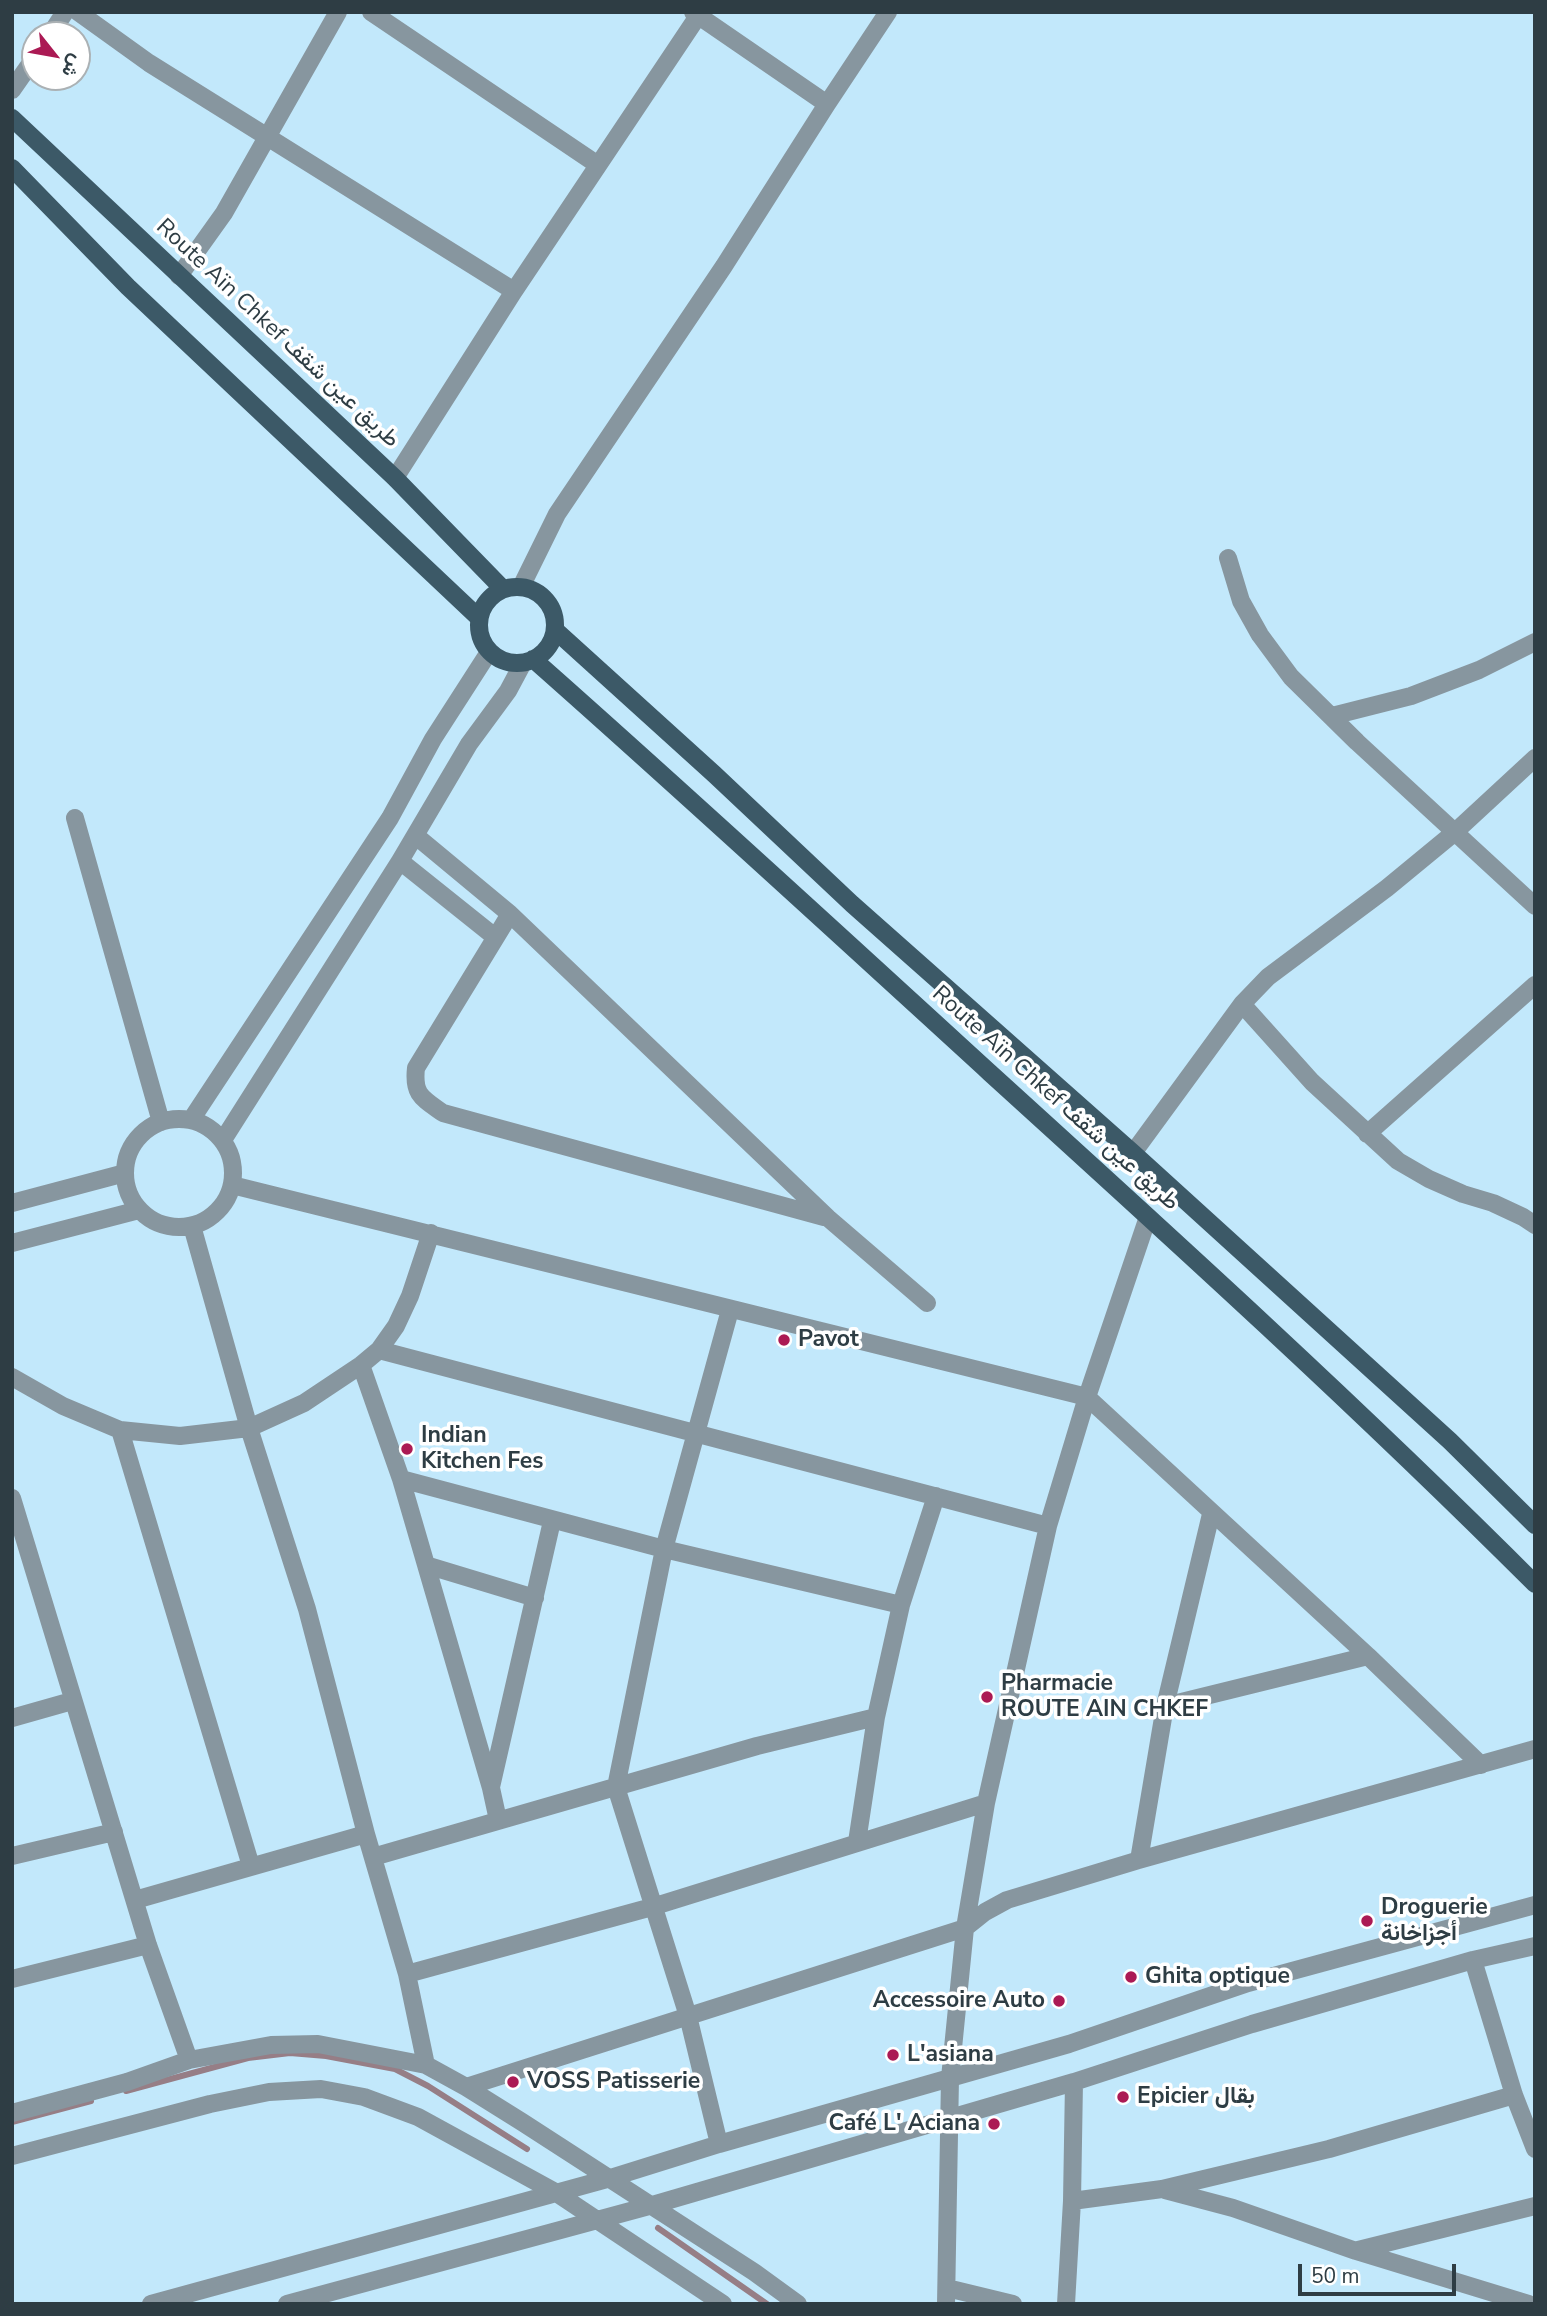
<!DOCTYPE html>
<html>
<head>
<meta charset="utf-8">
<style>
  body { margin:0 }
  #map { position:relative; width:1547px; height:2316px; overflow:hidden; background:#c2e8fb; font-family:"Nunito Sans",Vazirmatn,sans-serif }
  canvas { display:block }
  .frame { position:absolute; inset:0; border:14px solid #2e3d44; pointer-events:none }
  .north { position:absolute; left:21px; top:21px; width:70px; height:70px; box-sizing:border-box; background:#fff; border:2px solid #abb1b4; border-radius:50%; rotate:121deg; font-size:19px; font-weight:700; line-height:28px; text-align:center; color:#2e3d44 }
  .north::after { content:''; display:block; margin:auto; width:24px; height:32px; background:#ab1a54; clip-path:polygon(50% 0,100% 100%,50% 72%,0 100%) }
  .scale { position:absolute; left:1298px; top:2264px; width:158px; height:32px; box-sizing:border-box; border:4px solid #2e3d44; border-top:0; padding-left:9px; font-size:21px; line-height:24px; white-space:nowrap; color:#2e3d44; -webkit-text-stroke:5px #fff; paint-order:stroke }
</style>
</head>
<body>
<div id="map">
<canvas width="1547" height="2316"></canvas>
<div class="frame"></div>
<div class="north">ش</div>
<div class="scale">50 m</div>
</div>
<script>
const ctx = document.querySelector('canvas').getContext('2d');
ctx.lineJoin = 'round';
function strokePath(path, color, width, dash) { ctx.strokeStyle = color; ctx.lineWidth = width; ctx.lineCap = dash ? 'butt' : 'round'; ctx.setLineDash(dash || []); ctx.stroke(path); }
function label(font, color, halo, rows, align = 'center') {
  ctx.font = font + ' "Nunito Sans",Vazirmatn,sans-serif'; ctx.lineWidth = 7; ctx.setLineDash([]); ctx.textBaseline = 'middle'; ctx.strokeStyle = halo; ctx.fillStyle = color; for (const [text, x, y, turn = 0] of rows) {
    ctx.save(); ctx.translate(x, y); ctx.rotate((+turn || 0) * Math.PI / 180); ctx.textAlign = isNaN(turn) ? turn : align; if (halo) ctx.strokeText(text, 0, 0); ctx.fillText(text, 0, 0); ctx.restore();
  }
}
strokePath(new Path2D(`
  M126,2091L248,2058L290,2053L326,2056L395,2069L428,2086L527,2149
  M12,2122L91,2101
  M658,2228L767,2304`), '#967e86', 6);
strokePath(new Path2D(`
  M78,12L149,63L514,291
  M371,12L598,165
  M693,12L827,104
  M50,35L65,12
  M12,90L35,57
  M179,276L224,213L338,12
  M395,478L514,291L698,16
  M1228,558L1241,601L1260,635L1291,677L1357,742L1535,906
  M521,587L557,514L724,266L827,104L888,12
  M1332,716L1411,696L1479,670L1535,642
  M75,818L161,1122
  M416,836L510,914L828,1218L927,1303
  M400,861L495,937
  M510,914L416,1068C413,1095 422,1098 443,1113L824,1217
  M1242,1004L1312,1082L1398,1161L1429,1179L1463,1194L1493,1203L1523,1217L1535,1225
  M125 1173a54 54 0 1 1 108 0a54 54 0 1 1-108 0Z
  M191,1120L390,818L433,739L489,652
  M1367,1134L1535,985
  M223,1140L400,861L469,744L508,691L523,663
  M1133,1153L1242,1004L1268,977L1387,888L1455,832L1535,758
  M232,1185L1087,1397L1368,1656L1481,1765
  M12,1203L125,1173
  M192,1226L249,1428L307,1609L366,1834L407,1974L426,2065
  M12,1243L139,1210
  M379,1350L1048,1526
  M361,1365L401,1479L491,1788L498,1820
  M12,1377L63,1406L120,1430L180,1436L249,1428L304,1403L361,1365L379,1350L396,1326L410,1296L431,1233
  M120,1430L251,1866
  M401,1479L664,1549L901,1605
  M12,1498L148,1945L189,2060
  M426,1565L535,1598
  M1165,1706L1368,1656
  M12,1718L72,1701
  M491,1787L552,1521
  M857,1842L876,1717L901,1605L936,1496
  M12,1856L114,1832
  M373,1857L757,1746L876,1717
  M1139,1860L1165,1706L1211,1514
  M135,1900L366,1834
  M1473,1960L1514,2095L1535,2149
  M407,1974L652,1907L986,1803
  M12,1979L148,1945
  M466,2087L965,1928L985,1912L1007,1900L1139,1860L1535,1749
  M12,2113L127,2082L189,2060L271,2045L318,2044L426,2065L466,2087L522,2122L754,2272L798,2304
  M719,2144L688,2016L616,1787L664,1549L730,1310
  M12,2156L210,2104L269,2092L321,2089L364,2097L418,2117L555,2192L723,2304
  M1165,2190L1233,2208L1356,2251L1529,2304
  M1072,2201L1162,2189L1329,2149L1514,2095
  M1358,2250L1535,2206
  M947,2288L1013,2304
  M151,2304L607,2179L719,2144L1069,2044L1248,1983L1535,1905
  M287,2304L649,2206L1074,2082L1252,2024L1473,1960L1535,1946
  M946,2304L950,2078L965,1928L986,1803L1048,1526L1087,1397L1148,1217
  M1066,2304L1072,2201L1074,2082`), '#87969f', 18);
strokePath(new Path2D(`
  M12,118L395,478L503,589
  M12,168L128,287L479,618
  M479 625a38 38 0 1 1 76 0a38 38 0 1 1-76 0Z
  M555,630L714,774L852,904L1133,1153L1450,1441L1535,1525
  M533,659C687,795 838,934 990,1073C1174,1240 1359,1408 1535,1584`), '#3c5967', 18);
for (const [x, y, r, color] of [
  [784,1340,7,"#ab1a54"],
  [407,1449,7,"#ab1a54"],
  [987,1697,7,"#ab1a54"],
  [1367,1921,7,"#ab1a54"],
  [1131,1977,7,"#ab1a54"],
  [1059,2001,7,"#ab1a54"],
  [893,2055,7,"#ab1a54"],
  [513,2082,7,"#ab1a54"],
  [1123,2097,7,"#ab1a54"],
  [994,2124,7,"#ab1a54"]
]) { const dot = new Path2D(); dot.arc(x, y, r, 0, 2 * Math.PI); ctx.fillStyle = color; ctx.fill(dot); strokePath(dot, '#fff', 2.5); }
label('23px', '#2e3d44', '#fff', [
  ["Route Aïn Chkef طريق عين شقف",277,334,43],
  ["Route Aïn Chkef طريق عين شقف",1055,1099,42]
]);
label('bold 23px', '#2e3d44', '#fff', [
  ["Pavot",798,1340],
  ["Indian",421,1436],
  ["Kitchen Fes",421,1462],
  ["Pharmacie",1001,1684],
  ["ROUTE AIN CHKEF",1001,1710],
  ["Droguerie",1381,1908],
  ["أجزاخانة",1381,1934],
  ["Ghita optique",1145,1977],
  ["Accessoire Auto",1045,2001,"right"],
  ["L'asiana",907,2055],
  ["VOSS Patisserie",527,2082],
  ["Epicier بقال",1137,2097],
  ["Café L' Aciana",980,2124,"right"]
], 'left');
</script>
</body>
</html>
